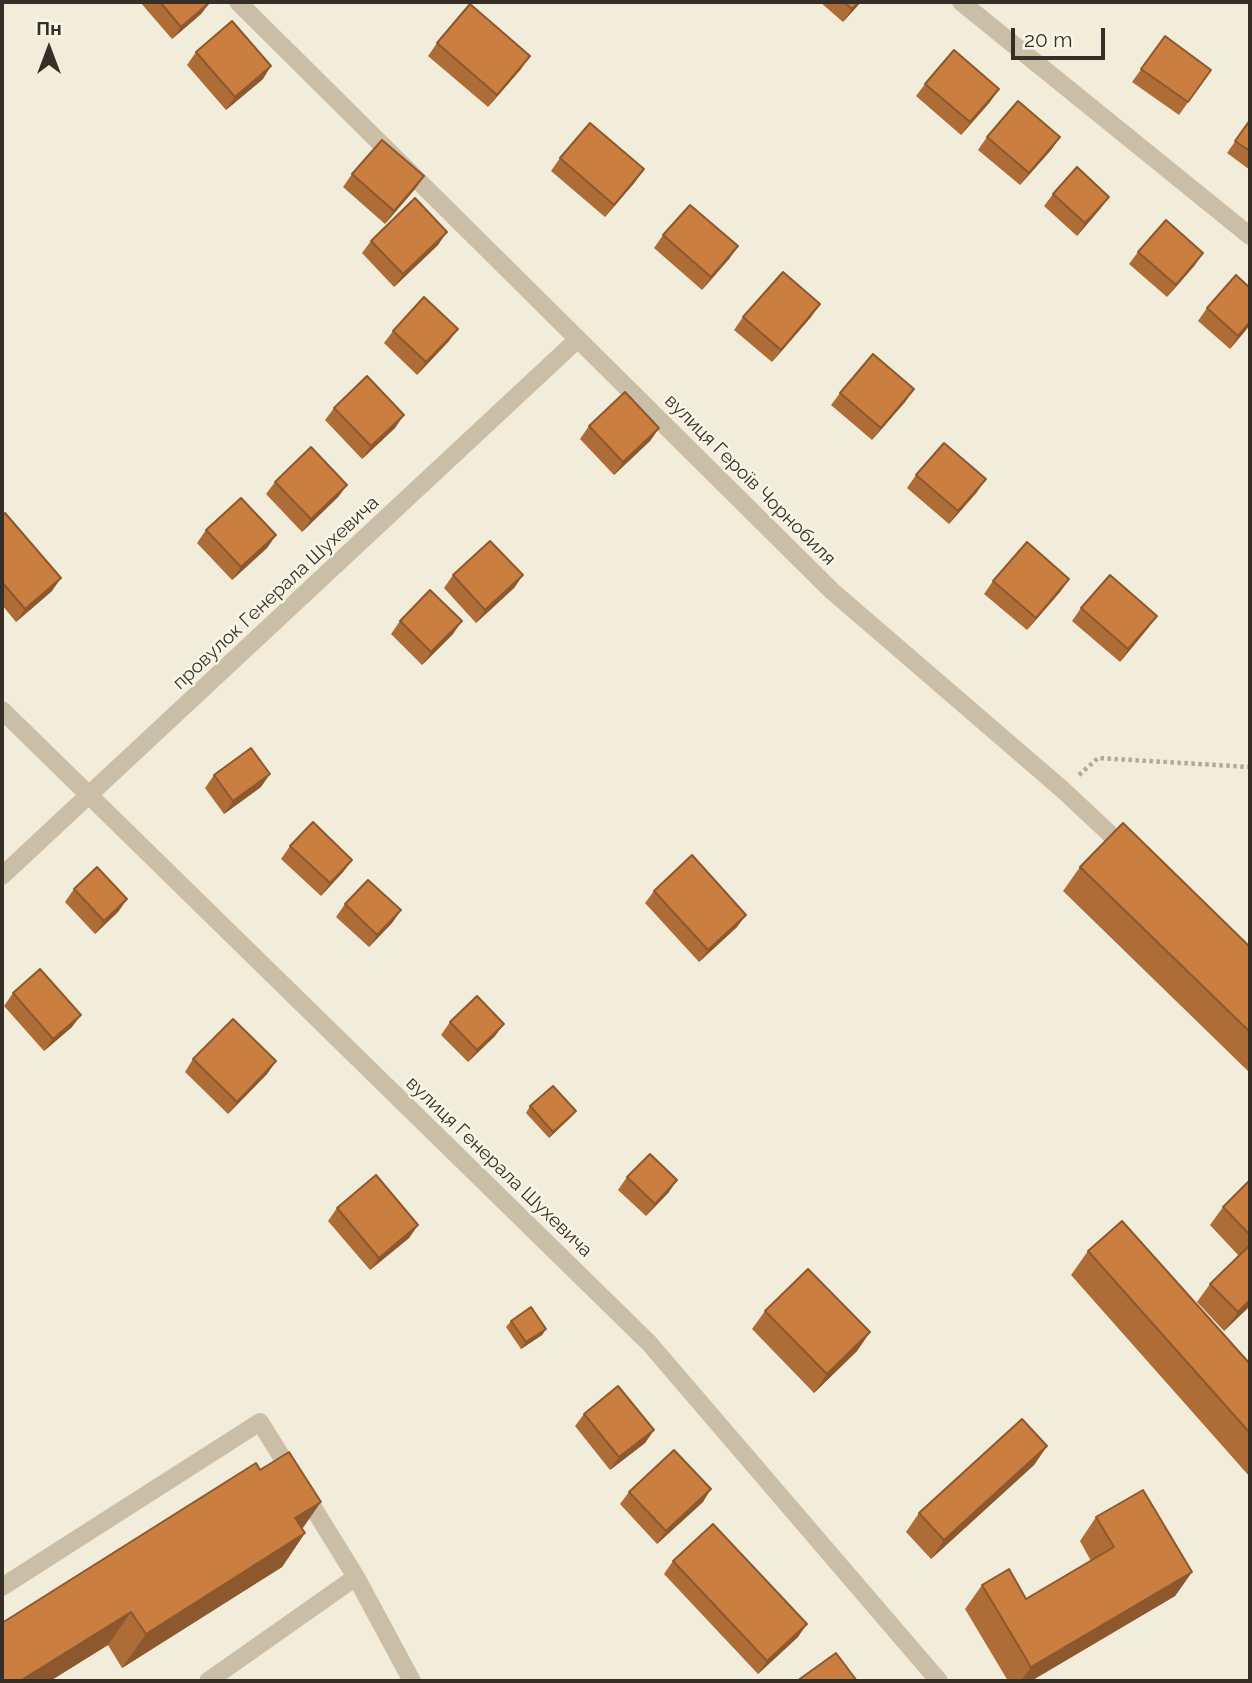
<!DOCTYPE html>
<html>
<head>
<meta charset="utf-8">
<style>
  body { margin:0 }
  #map { position:relative; width:1252px; height:1683px; overflow:hidden; background:#f2ecda; font-family:Raleway,sans-serif }
  canvas { display:block }
  .frame { position:absolute; inset:0; border:4px solid #362f27; pointer-events:none }
  .north { position:absolute; left:14px; top:14px; width:70px; height:70px; -webkit-text-stroke:5px #faf5e6; paint-order:stroke; rotate:0deg; font-size:19px; font-weight:700; line-height:28px; text-align:center; color:#362f27 }
  .north::after { content:''; display:block; margin:auto; width:24px; height:32px; background:#362f27; clip-path:polygon(50% 0,100% 100%,50% 72%,0 100%) }
  .scale { position:absolute; left:1011px; top:28px; width:94px; height:32px; box-sizing:border-box; border:4px solid #362f27; border-top:0; padding-left:9px; font-size:21px; line-height:24px; white-space:nowrap; color:#362f27; -webkit-text-stroke:5px #faf5e6; paint-order:stroke }
</style>
</head>
<body>
<div id="map">
<canvas width="1252" height="1683"></canvas>
<div class="frame"></div>
<div class="north">Пн</div>
<div class="scale">20 m</div>
</div>
<script>
const ctx = document.querySelector('canvas').getContext('2d');
ctx.lineJoin = 'round';
function strokePath(path, color, width, dash) { ctx.strokeStyle = color; ctx.lineWidth = width; ctx.lineCap = dash ? 'butt' : 'round'; ctx.setLineDash(dash || []); ctx.stroke(path); }
function paint(path, color) { ctx.fillStyle = color; ctx.fill(path, 'evenodd'); }
function label(font, color, halo, rows, align = 'center') {
  ctx.font = font + ' Raleway,sans-serif'; ctx.lineWidth = 5; ctx.setLineDash([]); ctx.textBaseline = 'middle'; ctx.strokeStyle = halo; ctx.fillStyle = color; for (const [text, x, y, turn = 0] of rows) {
    ctx.save(); ctx.translate(x, y); ctx.rotate((+turn || 0) * Math.PI / 180); ctx.textAlign = isNaN(turn) ? turn : align; if (halo) ctx.strokeText(text, 0, 0); ctx.fillText(text, 0, 0); ctx.restore();
  }
}
strokePath(new Path2D(`
  M1079,775L1098,758L1250,767`), '#b7a890', 4.5, [3.5, 3.5]);
strokePath(new Path2D(`
  M238,2L832,591L1063,790L1127,850
  M961,2L1250,236
  M2,710L649,1343L939,1681
  M2,876L578,339
  M2,1587L260,1422L356,1577L412,1681
  M208,1681L356,1577`), '#cbbea6', 18);
paint(new Path2D(`
  M140,2H210L201,14L172,39Z
  M820,2H861L843,22Z
  M1165,36L1211,70L1179,115L1132,82Z
  M437,43L521,69L488,107L428,56Z
  M196,52L263,79L226,110L187,65Z
  M925,84L990,102L961,135L916,96Z
  M1250,120V170L1227,153Z
  M987,137H1060L1051,150L1020,185L978,150Z
  M560,158L635,182L605,217L551,171Z
  M352,174L424,176L415,189L385,224L343,187Z
  M1053,194L1109,197L1100,209L1077,236L1044,206Z
  M663,235L738,246L729,259L702,290L654,248Z
  M371,241L438,245L394,287L362,253Z
  M1138,252L1195,265L1167,297L1129,264Z
  M1207,308L1250,325L1230,349L1198,321Z
  M743,317H811L772,362L734,330Z
  M393,331L449,341L417,375L384,343Z
  M914,389L905,402L872,440L831,405L840,393Z
  M334,408L395,428L362,459L325,420Z
  M589,426L659,428L650,441L614,475L580,439Z
  M916,475L977,492L949,524L907,488Z
  M275,482L347,485L338,497L302,532L266,494Z
  M2,516L52,591L16,622L2,605Z
  M206,530L276,535L267,548L232,580L197,543Z
  M453,575H523L514,588L476,623L444,588Z
  M1069,579L1060,592L1027,630L984,594L993,581Z
  M1081,608L1148,628L1120,662L1072,621Z
  M400,621L453,634L422,665L391,634Z
  M214,775L261,787L224,814L205,788Z
  M290,846L352,860L343,872L321,896L281,859Z
  M1080,867L1250,947V1073L1063,891Z
  M74,889L127,899L118,912L95,934L65,902Z
  M654,891L737,927L699,962L645,903Z
  M345,904L401,910L392,923L369,947L336,917Z
  M13,993L72,1027L44,1051L4,1006Z
  M450,1022L495,1036L468,1062L441,1035Z
  M193,1059L276,1061L267,1074L228,1114L185,1072Z
  M530,1106L571,1117L549,1138L526,1113Z
  M627,1177L669,1192L646,1216L618,1190Z
  M1250,1180V1306L1224,1331L1197,1302L1210,1284L1239,1256L1210,1225L1223,1207Z
  M337,1208L418,1225L409,1238L370,1270L328,1221Z
  M1088,1251L1250,1364V1477L1071,1275Z
  M765,1311L870,1332L857,1351L814,1393L752,1329Z
  M511,1321L546,1329L542,1335L521,1349L506,1327Z
  M584,1414L654,1430L645,1443L610,1470L575,1426Z
  M1047,1446L1034,1465L931,1559L906,1532L919,1513Z
  M256,1463L305,1533L282,1567L122,1668L108,1645L50,1681Z
  M629,1492L703,1502L657,1544L620,1504Z
  M1096,1517L1192,1572L1175,1596L1031,1681H1008L965,1609L982,1585L1026,1599L1091,1561L1080,1541Z
  M673,1561L798,1637L758,1674L664,1574Z`), '#ae6c37');
paint(new Path2D(`
  M210,2L201,14L172,39L181,27Z
  M859,2H861L843,22L852,9Z
  M530,56L521,69L488,107L497,95Z
  M271,66L263,79L226,110L235,97Z
  M999,89L990,102L961,135L970,122Z
  M1060,137L1051,150L1020,185L1029,173Z
  M644,169L635,182L605,217L614,205Z
  M424,176L415,189L385,224L394,211Z
  M1109,197L1100,209L1077,236L1085,223Z
  M447,232L438,245L394,287L403,274Z
  M738,246L729,259L702,290L711,277Z
  M1203,253L1195,265L1167,297L1176,285Z
  M820,304L811,317L772,362L781,350Z
  M1250,322V325L1230,349L1238,336Z
  M458,329L449,341L417,375L426,362Z
  M914,389L905,402L872,440L881,428Z
  M404,415L395,428L362,459L371,446Z
  M659,428L650,441L614,475L623,462Z
  M986,479L977,492L949,524L958,511Z
  M347,485L338,497L302,532L311,519Z
  M276,535L267,548L232,580L241,567Z
  M523,575L514,588L476,623L485,610Z
  M61,578L52,591L16,622L25,609Z
  M1069,579L1060,592L1027,630L1036,618Z
  M1157,616L1148,628L1120,662L1128,649Z
  M462,621L453,634L422,665L431,652Z
  M270,774L261,787L224,814L233,801Z
  M352,860L343,872L321,896L330,883Z
  M127,899L118,912L95,934L104,921Z
  M401,910L392,923L369,947L377,935Z
  M746,915L737,927L699,962L708,950Z
  M81,1015L72,1027L44,1051L53,1039Z
  M504,1024L495,1036L468,1062L477,1050Z
  M276,1061L267,1074L228,1114L237,1102Z
  M576,1111L571,1117L549,1138L553,1132Z
  M677,1180L669,1192L646,1216L655,1204Z
  M418,1225L409,1238L370,1270L379,1258Z
  M1250,1300V1306L1224,1331L1238,1312Z
  M546,1329L542,1335L521,1349L526,1342Z
  M870,1332L857,1351L814,1393L827,1374Z
  M654,1430L645,1443L610,1470L619,1457Z
  M1047,1446L1034,1465L931,1559L944,1540Z
  M711,1489L703,1502L657,1544L666,1531Z
  M321,1502L298,1535L295,1518Z
  M305,1533L282,1567L122,1668L146,1634Z
  M1192,1572L1175,1596L1031,1681H1021L1031,1667Z
  M131,1612L108,1645L50,1681H20Z
  M807,1624L798,1637L758,1674L767,1661Z`), '#8d582d');
const building = new Path2D(`
  M160,2H210L181,27Z
  M844,2H859L852,9Z
  M470,4L530,56L497,95L437,43Z
  M232,21L271,66L235,97L196,52Z
  M1165,36L1211,70L1188,102L1141,69Z
  M954,50L999,89L970,122L925,84Z
  M1018,101L1060,137L1029,173L987,137Z
  M1250,120V151L1235,141Z
  M590,123L644,169L614,205L560,158Z
  M382,140L424,176L394,211L352,174Z
  M1077,167L1109,197L1085,223L1053,194Z
  M415,198L447,232L403,274L371,241Z
  M690,205L738,246L711,277L663,235Z
  M1166,220L1203,253L1176,285L1138,252Z
  M783,272L820,304L781,350L743,317Z
  M1236,275L1250,288V322L1238,336L1207,308Z
  M424,297L458,329L426,362L393,331Z
  M873,354L914,389L881,428L840,393Z
  M367,376L404,415L371,446L334,408Z
  M625,392L659,428L623,462L589,426Z
  M944,443L986,479L958,511L916,475Z
  M311,447L347,485L311,519L275,482Z
  M241,498L276,535L241,567L206,530Z
  M5,513L61,578L25,609L2,582V516Z
  M490,541L523,575L485,610L453,575Z
  M1027,542L1069,579L1036,618L993,581Z
  M1110,575L1157,616L1128,649L1081,608Z
  M430,590L462,621L431,652L400,621Z
  M251,748L270,774L233,801L214,775Z
  M313,822L352,860L330,883L290,846Z
  M1123,823L1250,947V1032L1080,867Z
  M692,855L746,915L708,950L654,891Z
  M97,867L127,899L104,921L74,889Z
  M368,880L401,910L377,935L345,904Z
  M40,969L81,1015L53,1039L13,993Z
  M477,996L504,1024L477,1050L450,1022Z
  M233,1019L276,1061L237,1102L193,1059Z
  M553,1086L576,1111L553,1132L530,1106Z
  M650,1154L677,1180L655,1204L627,1177Z
  M376,1175L418,1225L379,1258L337,1208Z
  M1250,1180V1235L1223,1207Z
  M1122,1221L1250,1364V1433L1088,1251Z
  M1250,1245V1300L1238,1312L1210,1284Z
  M808,1269L870,1332L827,1374L765,1311Z
  M531,1307L546,1329L526,1342L511,1321Z
  M618,1386L654,1430L619,1457L584,1414Z
  M1022,1419L1047,1446L944,1540L919,1513Z
  M674,1450L711,1489L666,1531L629,1492Z
  M289,1452L321,1502L295,1518L305,1533L146,1634L131,1612L20,1681H2V1623L256,1463L260,1470Z
  M1143,1490L1192,1572L1031,1667L982,1585L1009,1569L1026,1599L1114,1547L1096,1517Z
  M713,1524L807,1624L767,1661L673,1561Z
  M836,1653L857,1681H797Z`);
paint(building, '#ca7e40');
strokePath(building, '#8d582d', 2);
label('19px', '#362f27', '#faf5e6', [
  ["вулиця Героїв Чорнобиля",750,480,45],
  ["провулок Генерала Шухевича",276,593,-43],
  ["вулиця Генерала Шухевича",499,1167,44]
]);
</script>
</body>
</html>
